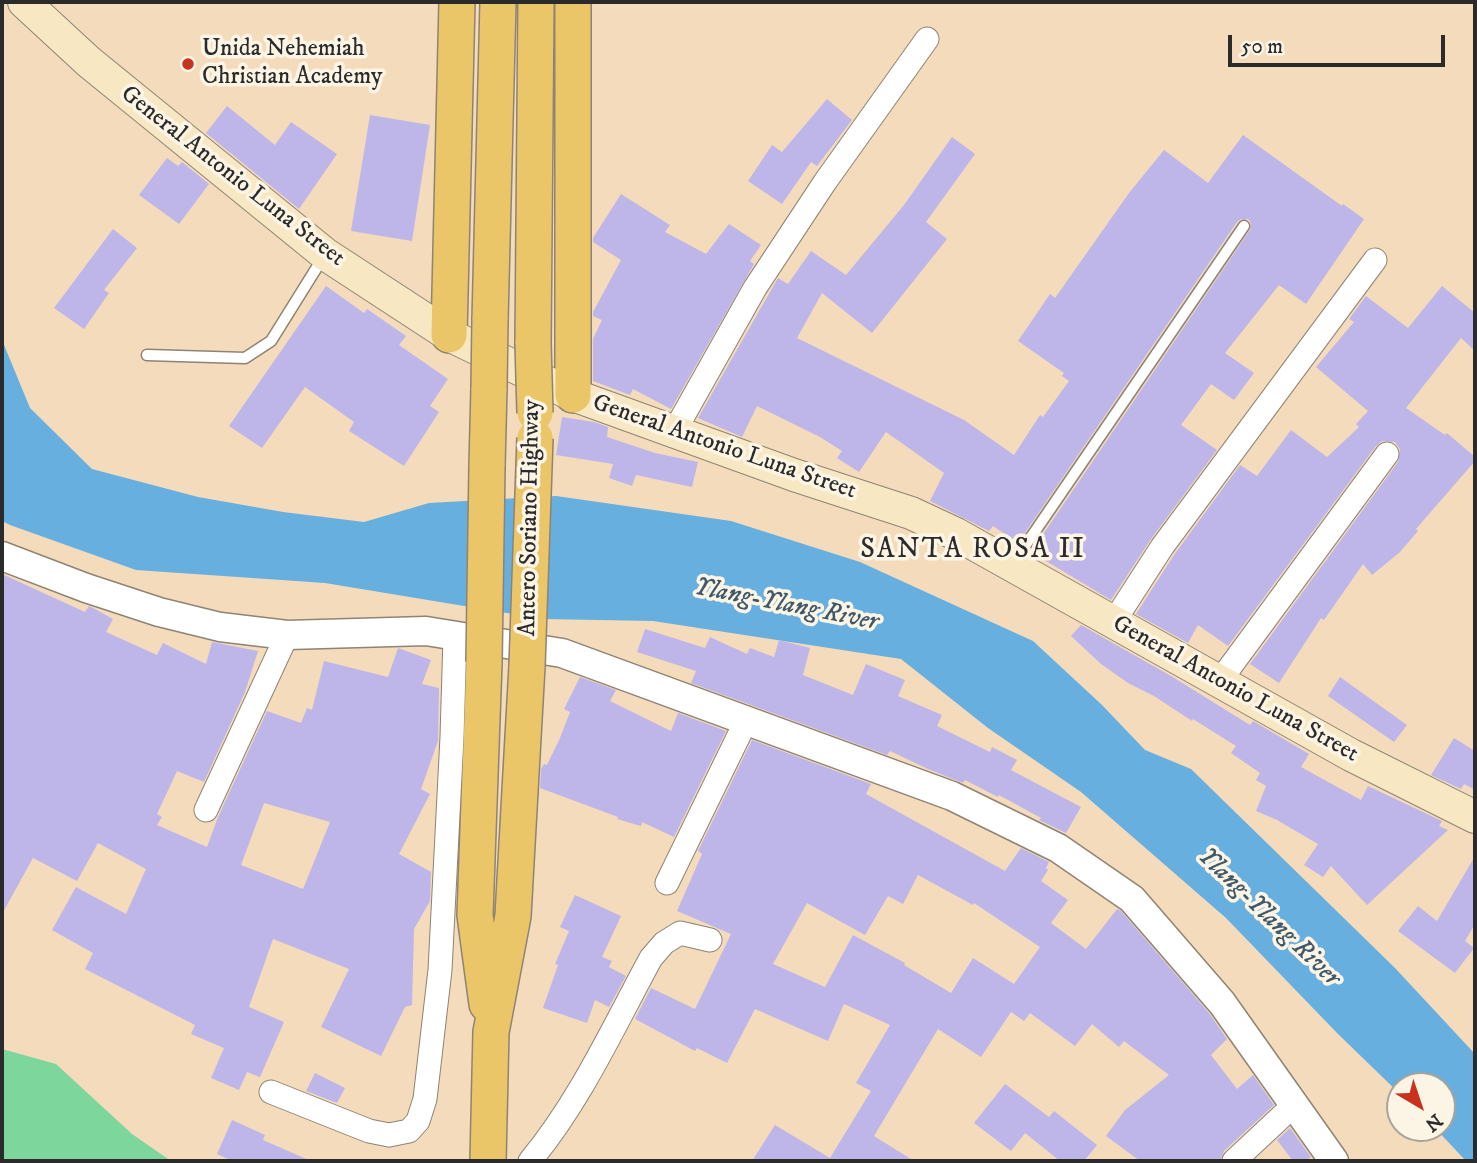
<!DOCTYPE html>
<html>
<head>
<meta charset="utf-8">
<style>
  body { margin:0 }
  #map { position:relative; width:1477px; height:1163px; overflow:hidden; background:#f3dbbc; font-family:"IM FELL DW Pica",serif }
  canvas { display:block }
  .frame { position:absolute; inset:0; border:4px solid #2b2b2b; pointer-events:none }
  .north { position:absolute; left:1386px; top:1072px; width:70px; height:70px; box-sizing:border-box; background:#fcf5e5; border:2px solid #a8a49b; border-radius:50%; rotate:141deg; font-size:19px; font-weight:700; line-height:28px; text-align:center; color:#2b2b2b }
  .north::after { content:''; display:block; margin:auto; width:24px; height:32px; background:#c8321e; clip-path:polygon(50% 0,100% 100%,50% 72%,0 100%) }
  .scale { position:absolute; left:1228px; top:35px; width:217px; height:32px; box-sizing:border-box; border:4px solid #2b2b2b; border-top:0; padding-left:9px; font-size:21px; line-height:24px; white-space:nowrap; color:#2b2b2b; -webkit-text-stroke:5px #fcf5e5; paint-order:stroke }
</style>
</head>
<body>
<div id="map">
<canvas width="1477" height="1163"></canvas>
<div class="frame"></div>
<div class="north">N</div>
<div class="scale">50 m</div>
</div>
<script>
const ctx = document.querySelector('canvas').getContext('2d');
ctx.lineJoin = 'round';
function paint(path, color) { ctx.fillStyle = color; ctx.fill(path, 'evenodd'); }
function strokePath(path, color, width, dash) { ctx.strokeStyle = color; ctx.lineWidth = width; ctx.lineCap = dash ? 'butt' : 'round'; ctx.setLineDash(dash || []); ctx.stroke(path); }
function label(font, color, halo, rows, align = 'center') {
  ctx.font = font + ' "IM FELL DW Pica",serif'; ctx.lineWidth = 7; ctx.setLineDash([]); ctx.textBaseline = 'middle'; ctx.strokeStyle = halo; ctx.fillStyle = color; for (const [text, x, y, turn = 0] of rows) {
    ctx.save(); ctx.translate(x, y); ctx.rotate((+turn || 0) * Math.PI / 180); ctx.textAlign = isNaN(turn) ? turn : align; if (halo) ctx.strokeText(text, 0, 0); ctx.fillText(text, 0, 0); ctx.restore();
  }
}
paint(new Path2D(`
  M2,1049L56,1064L132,1134L171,1161H2Z`), '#7dd69b');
paint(new Path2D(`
  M2,340L30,408L92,469L198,497L283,512L364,522L429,503L556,496L731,521L860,562L1033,641L1102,705L1145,750L1191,769L1395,968L1475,1054V1161H1466L1435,1128H1442V1086H1400V1094L1338,1034L1226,918L1081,792L988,728L901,659L653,621L543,619L325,583L136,570L10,525L2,521Z`), '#67afde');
paint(new Path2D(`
  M827,99L852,120L817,166L811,162L782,204L748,181L772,145L782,152Z
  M227,106L275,145L291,122L337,154L299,209L206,133Z
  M370,115L430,125L412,241L351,231Z
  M1243,135L1342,206L1343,204L1364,219L1306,304L1279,285L1225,353L1254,373L1234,400L1211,384L1181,425L1217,450L1151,539L1111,600L1031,552L1250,230L1251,223L1248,219H1241L1237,222L1018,543L993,526L989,531L930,501L944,473L886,432L859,472L837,458L842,451L820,437L757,406L742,437L698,418L778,278L788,284L811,251L846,275L904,205L952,137L975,154L926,222L947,239L872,333L822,293L797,338L964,420L1014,455L1040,415L1043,417L1069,381L1062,376L1064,373L1018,341L1050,294L1055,298L1129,193L1164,150L1208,183Z
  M167,158L178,166L182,162L209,184L179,224L139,195Z
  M621,194L670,225L665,232L706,254L729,224L761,245L750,261L754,264L671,409L633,389L630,395L593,381V339L602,320L593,316V312L621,260L593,242V238Z
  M113,229L137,248L104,290L109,293L84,329L54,308Z
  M326,286L364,313L367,309L406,336L399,345L448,379L430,406L439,412L404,466L349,431L354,422L305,387L262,448L229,426Z
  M1442,286L1475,313V351L1461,338L1406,408L1445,435L1447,433L1475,457V461L1416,529L1418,531L1400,552L1372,575L1363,564L1324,620L1321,618L1279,683L1250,664L1398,462L1400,449L1395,442L1382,441L1376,446L1228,646L1198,625L1188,643L1136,614L1174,555L1240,465L1257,476L1291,430L1327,457L1359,427L1356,424L1368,411L1316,367L1354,322L1349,319L1366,296L1408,328Z
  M562,417L594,422L608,427L607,437L655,453L698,462L692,487L636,475L632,486L609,478L613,464L556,455Z
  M2,574L85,612L89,606L95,609L113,619L106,632L157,655L163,643L206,664L212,642L258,651L245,692L204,782L177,771L157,814L162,817L157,825L207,847L218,817L267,711L301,723L307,708L312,710L324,661L388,677L398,648L431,660L422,684L439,688L438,741L421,789L430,794L399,854L431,872L430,901L414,929L412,1005L405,1007L381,1056L321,1027L349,969L273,939L249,1007L284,1022L260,1077L247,1072L239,1090L211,1078L224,1048L191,1034L195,1025L85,969L93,953L52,930L76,887L126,914L146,869L98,843L77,881L33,858L2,914ZM264,803L330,822L303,889L241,865Z
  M1081,625L1171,676L1250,725L1253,721L1309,754L1301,767L1361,800L1368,786L1442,821L1439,826L1448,830L1367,905L1331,866L1323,877L1304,865L1318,844L1277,820L1256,811L1266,786L1256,780L1260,773L1231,753L1236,746L1193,719L1192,721L1154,696L1128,683L1101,664L1071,636Z
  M645,629L705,648L710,637L747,654L750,648L774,657L779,640L810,648L803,675L853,695L866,664L905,680L898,696L942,715L937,726L990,752L992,747L1017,760L1011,770L1081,807L1066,833L1039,820L1041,818L999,795L998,797L965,780L963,783L928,769L890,751L887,755L691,683L696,671L637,652Z
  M580,677L616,690L610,701L671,731L678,713L726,731L674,837L642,822L641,826L617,819L618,817L540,788L541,769L544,764L547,765L560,738L570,712L564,709Z
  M1340,677L1407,725L1394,742L1328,696Z
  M1454,738L1475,751V790L1464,784L1461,789L1431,775Z
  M752,740L871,784L866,794L1005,871L1021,848L1049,862L1046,868L1048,870L1041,881L1068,900L1051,923L1086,949L1117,909L1121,911L1209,1013L1227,1039L1211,1055L1237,1089L1253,1075L1274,1105L1224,1151L1220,1161H1140L1106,1136L1125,1110L1169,1075L1124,1041L1119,1047L1092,1024L1075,1046L1030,1013L1024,1021L1011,1012L981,1057L938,1029L874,1136L914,1161H752L775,1125L830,1158L871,1091L856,1083L890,1025L844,1004L828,1041L755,1009L727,1063L697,1048L695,1051L635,1019L651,988L695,1009L731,934L677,911L702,854L698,851ZM918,875L973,905L974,903L1040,947L1014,984L973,958L951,993L904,965L905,963L853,935L825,987L773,964L807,903L865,935L888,896L903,904Z
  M1475,856V924L1465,941L1474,948L1455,973L1398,931L1418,906L1437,921Z
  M575,895L621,916L602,957L612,961L609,967L626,976L609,1007L595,1000L587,1023L543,1008L558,965L555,964L569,931L560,927Z
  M315,1073L345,1088L337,1103L306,1091Z
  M1005,1084L1049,1117L1054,1111L1097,1145L1084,1161H1060L1025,1133L1011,1151L974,1123Z
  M232,1120L265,1135L263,1140L311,1161H232L217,1154Z
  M1290,1128L1311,1157L1305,1161H1293L1277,1140Z`), '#beb6e8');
const service = new Path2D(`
  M147,355L245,358L271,341L324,256
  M1014,562L1244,226`);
const minor = new Path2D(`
  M674,432L755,288L825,182L927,39
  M1113,623L1162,547L1375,260
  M1219,682L1387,454
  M206,810L287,635
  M667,883L746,721
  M271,1092L369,1131L389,1135L409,1131L418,1121L425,1099L440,970L452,737L455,637
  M530,1161C580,1101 614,1026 651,958L664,943L680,933L710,940
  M1234,1161L1294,1105`);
const tertiary = new Path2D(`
  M2,556L86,588L159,612L220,627L287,635L426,631L562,653L952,796L1058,848L1132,899L1222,1003L1334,1161`);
const secondary = new Path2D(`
  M24,2L89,62L325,254L449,335L573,395L794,475L911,513L956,534L1351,755L1475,817`);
const primary = new Path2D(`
  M573,2V395
  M490,320L498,2
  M449,335L457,2
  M533,343L536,2
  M487,466L489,388
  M484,662L475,915L487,1004
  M488,1161L491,1032L513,916L527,666`);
strokePath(service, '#8f8374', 13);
strokePath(minor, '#8f8374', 25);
strokePath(tertiary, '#8f8374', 31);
strokePath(secondary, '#8f8374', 34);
strokePath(primary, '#8f8374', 38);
strokePath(service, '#fff', 10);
strokePath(minor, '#fff', 23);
strokePath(tertiary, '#fff', 28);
strokePath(secondary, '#f7e8c3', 32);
strokePath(primary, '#eac669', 35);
const primaryBridge = new Path2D(`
  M533,343L535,413
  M489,388L490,320
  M484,662L487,466
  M527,666L535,438`);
strokePath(primaryBridge, '#8f8374', 38, []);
strokePath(primaryBridge, '#eac669', 35);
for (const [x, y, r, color] of [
  [188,64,7,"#c8321e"]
]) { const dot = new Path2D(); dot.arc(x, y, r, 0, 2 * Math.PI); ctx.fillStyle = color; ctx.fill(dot); strokePath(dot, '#fcf5e5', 2.5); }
label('24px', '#2b2b2b', '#fcf5e5', [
  ["Unida Nehemiah",202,50],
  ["Christian Academy",202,78]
], 'left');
label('24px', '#2b2b2b', '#fcf5e5', [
  ["General Antonio Luna Street",232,177,38],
  ["General Antonio Luna Street",724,448,19],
  ["Antero Soriano Highway",531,518,-89],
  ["General Antonio Luna Street",1235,690,29]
]);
label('italic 26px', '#40596a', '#fcf5e5', [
  ["Ylang-Ylang River",786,606,11],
  ["Ylang-Ylang River",1268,918,44]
]);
ctx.letterSpacing = '2px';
label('28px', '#2b2b2b', '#fcf5e5', [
  ["SANTA ROSA II",973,551]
]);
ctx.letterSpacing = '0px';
</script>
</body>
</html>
